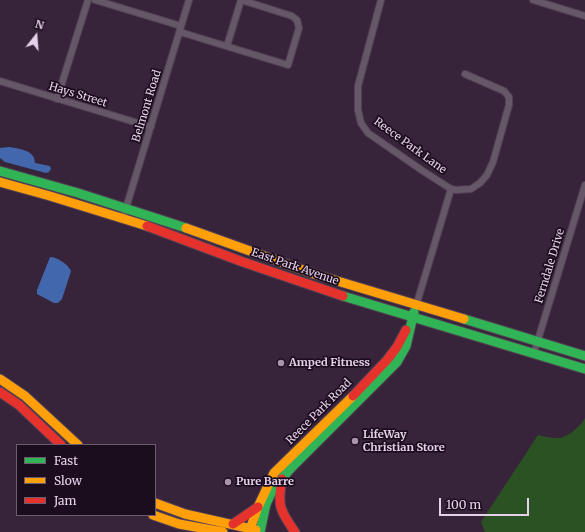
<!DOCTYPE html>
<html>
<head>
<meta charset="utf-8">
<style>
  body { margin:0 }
  #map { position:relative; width:585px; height:532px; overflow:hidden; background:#37243a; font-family:Merriweather,serif }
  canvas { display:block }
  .legend { position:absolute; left:16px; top:444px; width:140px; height:72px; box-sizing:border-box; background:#1c0d1e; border:1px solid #6d5b70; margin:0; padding:5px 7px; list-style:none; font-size:12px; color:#e6d1ea }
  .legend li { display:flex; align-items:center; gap:8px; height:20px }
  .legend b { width:20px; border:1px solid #6d5b70 }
  .north { position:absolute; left:16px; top:16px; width:40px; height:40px; -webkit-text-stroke:3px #1c0d1e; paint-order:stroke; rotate:17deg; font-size:11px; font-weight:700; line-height:16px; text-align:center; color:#e6d1ea }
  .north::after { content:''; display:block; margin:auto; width:14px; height:18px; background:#e6d1ea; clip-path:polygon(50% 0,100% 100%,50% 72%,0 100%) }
  .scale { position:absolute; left:439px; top:498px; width:90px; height:18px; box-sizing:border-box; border:2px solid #e6d1ea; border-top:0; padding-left:5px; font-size:12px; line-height:14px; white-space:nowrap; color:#e6d1ea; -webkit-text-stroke:3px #1c0d1e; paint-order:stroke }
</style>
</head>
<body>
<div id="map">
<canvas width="585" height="532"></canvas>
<ul class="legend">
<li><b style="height:5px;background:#30b455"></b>Fast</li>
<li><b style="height:5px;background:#ff9f0a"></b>Slow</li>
<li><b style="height:5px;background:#e5322d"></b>Jam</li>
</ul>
<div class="north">N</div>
<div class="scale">100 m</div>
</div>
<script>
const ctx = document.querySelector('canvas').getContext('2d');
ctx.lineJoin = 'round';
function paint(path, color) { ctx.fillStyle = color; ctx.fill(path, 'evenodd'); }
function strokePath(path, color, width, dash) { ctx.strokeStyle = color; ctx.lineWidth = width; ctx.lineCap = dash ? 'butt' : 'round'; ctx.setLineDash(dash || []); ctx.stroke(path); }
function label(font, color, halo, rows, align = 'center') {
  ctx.font = font + ' Merriweather,serif'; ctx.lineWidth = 3.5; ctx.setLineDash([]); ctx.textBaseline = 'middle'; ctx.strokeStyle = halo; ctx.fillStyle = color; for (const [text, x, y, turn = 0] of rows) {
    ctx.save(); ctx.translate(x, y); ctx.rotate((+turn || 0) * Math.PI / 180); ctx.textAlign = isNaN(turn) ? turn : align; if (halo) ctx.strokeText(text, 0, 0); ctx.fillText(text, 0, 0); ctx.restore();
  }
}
paint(new Path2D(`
  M585,418V532H485L481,522L538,435C544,436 551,438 557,438C566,439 581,426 585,418Z`), '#2a5223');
paint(new Path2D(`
  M9,147C20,149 35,150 35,163L50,166L51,169L49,172L46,173L5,162L0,158V148Z
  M50,257C57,257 68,264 71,271L62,299L58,303H54L37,294V290Z`), '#4367ac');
const street = new Path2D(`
  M95,0L181,26
  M381,0L358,86V110L361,123L368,133L423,171L451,189L456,190L471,189L480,183L487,175L493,162L509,105V97L504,91L465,74
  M533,0L585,16
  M180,32L288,65L299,28L297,20L292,16L241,0
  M227,46L241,0
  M0,81L151,127
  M57,99L88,0
  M123,218L189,0
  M416,306L451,189
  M534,353L585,185`);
const fast = new Path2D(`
  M0,171L78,193L186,228
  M343,296L585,369
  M464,319L585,356
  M260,532L266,504L273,489L291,468L397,362L406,346L414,312`);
const slow = new Path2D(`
  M0,182L50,196L147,226
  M186,228L314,274L464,319
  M0,379L25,396L78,445
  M155,503L185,514L256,530
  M153,515L179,524L223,532
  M249,532L258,507L274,473L353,396`);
const jam = new Path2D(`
  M147,226L243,262L343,296
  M0,392L19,405L61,445
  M353,396L387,360L397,347L406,330
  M282,479C277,505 280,511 295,532
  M233,524L258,507`);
strokePath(street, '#524154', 8);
strokePath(fast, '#524154', 11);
strokePath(slow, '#524154', 11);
strokePath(jam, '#524154', 11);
strokePath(street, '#665768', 6);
strokePath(fast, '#30b455', 9);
strokePath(slow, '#ff9f0a', 9);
strokePath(jam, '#e5322d', 9);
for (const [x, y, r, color] of [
  [281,363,4,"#a994ac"],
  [355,441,4,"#a994ac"],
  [228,482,4,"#a994ac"]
]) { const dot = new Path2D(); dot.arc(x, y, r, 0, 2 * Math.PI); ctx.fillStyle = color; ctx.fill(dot); strokePath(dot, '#1c0d1e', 1.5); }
label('11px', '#e6d1ea', '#1c0d1e', [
  ["Hays Street",78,95,17],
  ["Belmont Road",147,106,-73],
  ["Reece Park Lane",410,146,36],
  ["Ferndale Drive",550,266,-73],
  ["East Park Avenue",295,267,19],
  ["Reece Park Road",319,412,-45]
]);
label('bold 11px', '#e6d1ea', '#1c0d1e', [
  ["Amped Fitness",289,363],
  ["LifeWay",363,435],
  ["Christian Store",363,448],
  ["Pure Barre",236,482]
], 'left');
</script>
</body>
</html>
